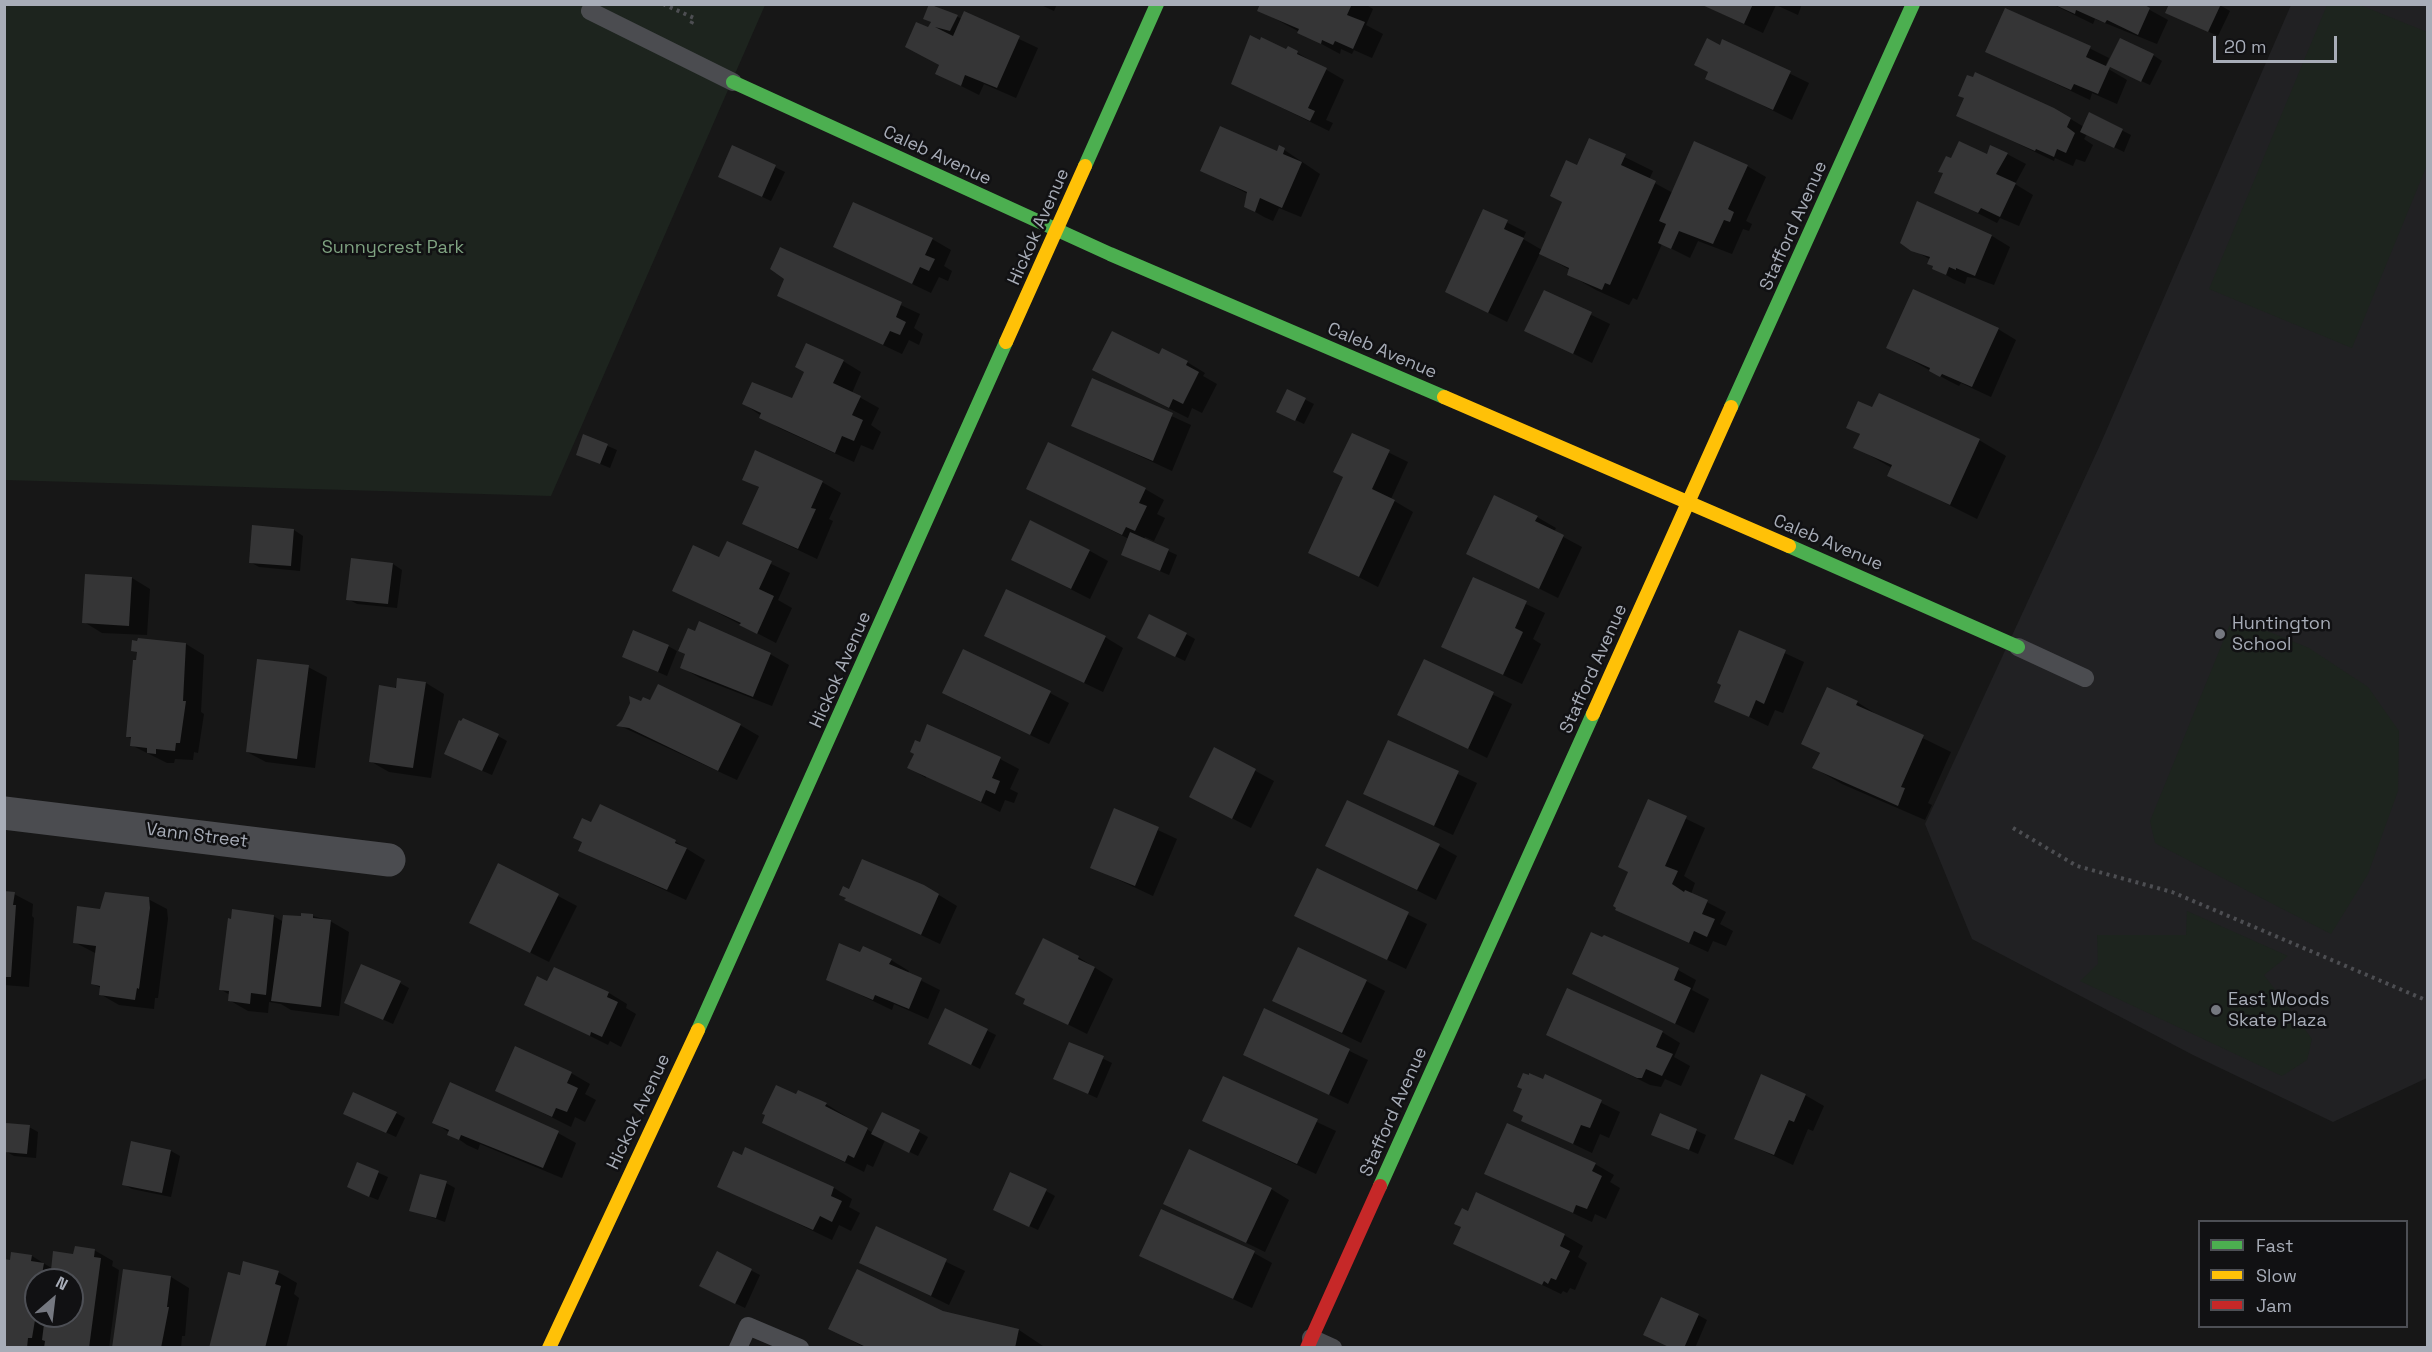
<!DOCTYPE html>
<html>
<head>
<meta charset="utf-8">
<style>
  body { margin:0 }
  #map { position:relative; width:2432px; height:1352px; overflow:hidden; background:#171717; font-family:"Space Grotesk",sans-serif }
  canvas { display:block }
  .frame { position:absolute; inset:0; border:6px solid #a8adb8; pointer-events:none }
  .legend { position:absolute; left:2198px; top:1220px; width:210px; height:108px; box-sizing:border-box; background:#111113; border:2px solid #4d4f55; margin:0; padding:8px 10px; list-style:none; font-size:18px; color:#a8adb8 }
  .legend li { display:flex; align-items:center; gap:12px; height:30px }
  .legend b { width:30px; border:2px solid #4d4f55 }
  .north { position:absolute; left:24px; top:1268px; width:60px; height:60px; box-sizing:border-box; background:#111113; border:2px solid #4d4f55; border-radius:50%; rotate:28deg; font-size:16px; font-weight:700; line-height:24px; text-align:center; color:#a8adb8 }
  .north::after { content:''; display:block; margin:auto; width:21px; height:27px; background:#757880; clip-path:polygon(50% 0,100% 100%,50% 72%,0 100%) }
  .scale { position:absolute; left:2213px; top:36px; width:124px; height:27px; box-sizing:border-box; border:3px solid #a8adb8; border-top:0; padding-left:8px; font-size:18px; line-height:21px; white-space:nowrap; color:#a8adb8; -webkit-text-stroke:4px #111113; paint-order:stroke }
</style>
</head>
<body>
<div id="map">
<canvas width="2432" height="1352"></canvas>
<div class="frame"></div>
<ul class="legend">
<li><b style="height:8px;background:#4caf50"></b>Fast</li>
<li><b style="height:8px;background:#ffc107"></b>Slow</li>
<li><b style="height:8px;background:#c62828"></b>Jam</li>
</ul>
<div class="north">N</div>
<div class="scale">20 m</div>
</div>
<script>
const ctx = document.querySelector('canvas').getContext('2d');
ctx.lineJoin = 'round';
function paint(path, color) { ctx.fillStyle = color; ctx.fill(path, 'evenodd'); }
function strokePath(path, color, width, dash) { ctx.strokeStyle = color; ctx.lineWidth = width; ctx.lineCap = dash ? 'butt' : 'round'; ctx.setLineDash(dash || []); ctx.stroke(path); }
function label(font, color, halo, rows, align = 'center') {
  ctx.font = font + ' "Space Grotesk",sans-serif'; ctx.lineWidth = 5; ctx.setLineDash([]); ctx.textBaseline = 'middle'; ctx.strokeStyle = halo; ctx.fillStyle = color; for (const [text, x, y, turn = 0] of rows) {
    ctx.save(); ctx.translate(x, y); ctx.rotate((+turn || 0) * Math.PI / 180); ctx.textAlign = isNaN(turn) ? turn : align; if (halo) ctx.strokeText(text, 0, 0); ctx.fillText(text, 0, 0); ctx.restore();
  }
}
paint(new Path2D(`
  M2291,5H2427V1078L2333,1122L2193,1055L1972,939L1925,824L2100,445Z`), '#212123');
paint(new Path2D(`
  M5,5H765L551,496L5,480Z
  M2327,5H2360L2427,32V165L2352,348L2209,289Z
  M2233,617L2309,648L2368,687L2399,731L2398,791L2368,874L2331,934L2155,843L2150,821Z
  M2187,911L2288,956L2264,975L2312,1039L2307,1060L2282,1076L2080,981L2098,964L2097,935H2186Z`), '#1d241e');
paint(new Path2D(`
  M931,4L962,19L964,13L1038,48L1016,98L984,84L979,95L937,74L941,66L923,56L932,23L925,18Z
  M1039,4H1057L1054,11Z
  M1262,4H1365L1373,9L1366,25L1383,34L1372,58L1354,50L1352,54L1341,49L1340,54L1259,10Z
  M1701,4H1802L1798,15L1776,5L1763,33Z
  M2052,4H2139L2168,20L2157,44L2095,19L2093,24Z
  M2218,4L2230,11L2218,36L2176,17Z
  M2005,10L2039,23L2109,58L2105,67L2127,80L2117,104L2092,93L2090,100L1987,51Z
  M1723,41L1809,83L1792,120L1707,78Z
  M1289,48L1344,80L1326,120L1333,123L1329,131L1233,84L1287,51Z
  M2153,55L2162,61L2150,85L2117,70Z
  M2054,109L2084,127L2090,114L2131,135L2124,152L2087,134L2084,139L2093,145L2085,162L2076,159L2073,166L2055,158L2054,161L1958,115Z
  M1590,140L1653,171L1649,180L1673,193L1747,166L1766,177L1746,221L1752,224L1749,231L1743,229L1732,254L1698,241L1690,258L1662,244L1637,300L1633,298L1629,305L1596,290L1568,274L1570,270L1540,253L1507,322L1447,292L1484,211L1526,232L1523,239L1542,250Z
  M733,147L785,172L771,201L728,181Z
  M1280,147L1320,174L1301,217L1279,208L1273,221L1264,217L1245,206L1248,194L1202,170L1277,153Z
  M2007,154L2026,164L2015,184L2033,195L2019,226L2000,218L1997,223L1936,192L1952,160Z
  M1992,236L2010,247L1994,285L1975,278L1967,277L1965,284L1953,279L1934,268L1931,260L1912,249Z
  M932,239L951,250L944,266L952,271L948,281L939,277L931,293L835,247Z
  M780,249L920,314L914,328L923,334L919,345L909,340L902,354L778,296L786,278Z
  M1544,292L1610,324L1592,363L1526,330Z
  M1998,329L2016,340L1991,397L1961,383L1959,386L1949,381L1888,347Z
  M1159,356L1187,362L1205,373L1203,376L1217,384L1202,413L1192,408L1188,418L1113,380Z
  M843,361L861,372L852,393L879,408L871,425L881,432L873,450L861,445L854,462L779,428L744,404L793,400L805,372Z
  M1093,380L1191,425L1172,471L1073,425Z
  M1288,391L1314,404L1304,424L1287,416Z
  M1873,409L1979,440L2006,456L1977,519L1889,475L1892,468L1855,447L1861,435L1848,427Z
  M1353,435L1408,462L1391,499L1413,512L1378,587L1310,552L1345,477Z
  M584,436L617,450L610,468L577,454Z
  M744,479L822,482L841,493L829,519L833,521L817,559L744,524L760,488Z
  M1028,489H1145L1164,500L1157,514L1165,518L1154,541L1145,537L1144,540L1177,555L1169,575L1131,559L1129,539Z
  M1537,517L1556,528L1554,532L1582,547L1558,598L1468,553Z
  M294,530L303,536L300,571L259,567L250,562Z
  M728,543L790,573L778,600L792,608L776,643L674,590L720,559Z
  M1090,551L1108,561L1090,599L1013,560Z
  M393,564L402,570L397,608L357,604L348,599Z
  M132,578L150,589L147,635L102,633L84,622Z
  M1473,579L1545,613L1533,639L1541,644L1522,684L1443,647Z
  M1739,632L1804,662L1783,713L1775,710L1768,726L1716,701Z
  M1186,634L1195,639L1185,661L1148,643Z
  M986,636L1105,637L1123,648L1103,692Z
  M186,644L204,655L201,712L204,714L198,753L194,752L193,760L175,759L174,763H167L131,745L132,739L127,736L138,662V653L133,650Z
  M668,646L677,651L667,676L633,661Z
  M770,654L789,665L772,706L700,678L681,667Z
  M1425,661L1512,704L1487,758L1399,714Z
  M308,667L327,677L315,768L266,762L247,752Z
  M398,680L426,683L444,694L431,778L389,772L370,761Z
  M1050,693L1069,703L1049,744L962,703Z
  M1857,702L1884,719L1951,752L1928,803L1932,805L1925,820L1842,784L1814,768L1821,754L1803,744Z
  M618,725H740L759,736L737,780Z
  M498,736L507,741L492,775L455,759Z
  M1389,742L1477,783L1453,835L1365,794Z
  M1215,749L1274,781L1251,828L1210,807Z
  M915,753L1000,759L1019,769L1010,789L1018,793L1014,803L1005,800L1000,812L926,775V778L909,768Z
  M1649,801L1705,828L1684,876L1695,883L1691,894L1726,912L1720,924L1733,931L1726,946L1713,941L1708,952L1617,910Z
  M600,806L676,842L705,860L686,900L580,851Z
  M1115,810L1177,839L1153,896L1091,867Z
  M1327,845L1439,846L1457,856L1436,900Z
  M499,865L577,906L549,962L471,923Z
  M1317,870L1427,924L1406,969L1296,915Z
  M924,886L957,906L940,944L846,900L850,891Z
  M4,893L14,894L33,904L32,916L34,918L29,987L4,985Z
  M148,899L167,909L168,919L158,998H155L154,1009L119,1005L100,994L101,988L93,984L97,954L74,942L101,910Z
  M273,916L284,922L313,916L330,921L349,932L339,1016L291,1010L281,1004L269,1002L268,1013L248,1011L229,1000L230,995L220,989Z
  M861,954L891,960L909,971L908,974L940,990L928,1019L894,1004L892,1010L827,979Z
  M1078,957L1113,979L1087,1034L1025,1003Z
  M554,969L609,993L627,1004L626,1008L636,1014L621,1047L610,1041L608,1045L526,1004L548,983Z
  M1678,970L1696,980L1692,990L1709,999L1694,1033L1574,973Z
  M1366,981L1385,991L1361,1043L1274,1000Z
  M400,983L409,988L393,1024L355,1007Z
  M946,1010L996,1035L980,1069L939,1048Z
  M1265,1010L1368,1060L1348,1104L1245,1054Z
  M1662,1032L1680,1043L1674,1057L1690,1066L1681,1086L1665,1079L1661,1087L1650,1085L1548,1034Z
  M1070,1043L1112,1063L1097,1098L1064,1083Z
  M571,1073L590,1084L585,1094L596,1100L585,1122L575,1117L571,1127L497,1090Z
  M1546,1076L1620,1112L1609,1138L1600,1134L1592,1153L1523,1120Z
  M1223,1078L1336,1131L1316,1174L1204,1121Z
  M1805,1095L1824,1106L1813,1131L1808,1129L1793,1165L1736,1138Z
  M796,1096L826,1104L873,1133L919,1132L928,1137L918,1156L885,1140L873,1167L867,1164L864,1172L764,1122Z
  M396,1113L405,1118L396,1137L354,1118Z
  M1661,1115L1706,1135L1698,1154L1653,1135Z
  M434,1122L558,1133L576,1143L562,1178L480,1144L478,1150L467,1145Z
  M29,1127L38,1132L36,1158L14,1156L5,1151Z
  M133,1143L171,1151L180,1156L171,1197L132,1189L123,1184Z
  M358,1164L388,1177L378,1200L358,1192Z
  M1595,1164L1614,1175L1610,1182L1620,1188L1606,1219L1595,1214L1592,1222L1486,1173Z
  M446,1183L455,1188L445,1222L411,1210Z
  M719,1186L834,1188L852,1199L849,1207L860,1213L851,1231L839,1225L832,1240Z
  M1271,1189L1289,1200L1265,1252L1165,1203Z
  M1046,1191L1055,1196L1038,1230L1004,1214Z
  M876,1228L965,1271L949,1305L861,1262Z
  M1564,1235L1583,1246L1578,1257L1587,1263L1575,1290L1570,1288L1567,1293L1563,1291L1561,1294L1455,1243Z
  M94,1250L113,1261L112,1266L119,1270L109,1348H4L11,1261L32,1256L53,1269L75,1255ZM36,1280H72V1316H36Z
  M717,1253L760,1275L745,1308L710,1291Z
  M1254,1253L1272,1263L1252,1308L1141,1256Z
  M278,1272L297,1283L294,1294L299,1298L286,1348H210L241,1277Z
  M171,1277L189,1288L185,1336H182L181,1348H114Z
  M943,1313L1019,1330L1046,1348H865L830,1328Z
  M1698,1315L1707,1320L1695,1348H1672Z`), '#0007');
paint(new Path2D(`
  M929,4L958,15L950,31L935,27L953,36L964,11L1020,36L997,88L965,75L961,86L935,74L939,65L905,47L916,22L928,27L931,22L923,19Z
  M1260,4H1352L1347,15L1365,22L1353,49L1335,41L1333,45L1322,40L1321,44L1297,33L1299,29L1257,11Z
  M1700,4H1753L1744,24Z
  M2053,4H2143L2150,8L2138,35L2107,20L2105,23L2076,10L2075,14Z
  M2169,4H2221L2208,32L2165,13Z
  M2005,8L2091,46L2086,57L2106,66L2120,38L2154,54L2141,82L2110,67L2098,94L2074,84L2071,90L1985,52Z
  M1250,35L1260,40L1261,37L1286,49L1288,46L1298,51L1297,54L1327,68L1308,108L1315,111L1310,121L1231,84Z
  M1707,38L1720,45L1722,39L1791,71L1773,110L1705,79L1708,72L1694,65Z
  M1975,72L2054,108L2071,118L2067,127L2075,133L2066,153L2057,149L2054,157L2036,149L2035,151L1956,116L1964,98L1958,96L1967,75L1973,77Z
  M2089,112L2123,129L2114,148L2080,132Z
  M1220,126L1277,151L1279,145L1285,148L1283,154L1302,162L1282,208L1260,198L1255,212L1244,207L1247,192L1200,171Z
  M1589,138L1626,154L1621,165L1656,181L1610,285L1605,283L1602,290L1567,275L1569,268L1539,254L1562,202L1550,196L1566,160L1577,165Z
  M1694,141L1748,165L1728,209L1734,212L1730,222L1724,220L1713,244L1679,231L1671,249L1658,243L1666,224L1659,221Z
  M1959,141L1987,154L1990,145L2008,153L1996,174L2016,183L2000,217L1981,208L1978,213L1934,193L1943,173L1938,172L1946,156L1951,158Z
  M732,145L776,165L762,197L718,177Z
  M1917,201L1992,235L1975,276L1956,268V270L1949,267L1946,275L1932,269L1933,266L1927,264L1930,257L1911,251L1900,243Z
  M853,202L933,238L925,255L935,259L929,271L920,267L912,284L833,247Z
  M1483,209L1508,220L1504,229L1524,238L1488,313L1445,292Z
  M780,247L902,302L896,317L906,322L900,335L890,331L883,345L777,296L784,279L770,269Z
  M1913,289L1999,328L1972,387L1942,374L1940,377L1929,371L1930,368L1886,348Z
  M1544,290L1592,312L1573,354L1524,331Z
  M1112,331L1159,354L1162,348L1188,361L1186,365L1199,372L1183,404L1173,399L1169,408L1092,370Z
  M806,343L844,360L833,383L861,396L852,415L863,420L854,441L842,436L835,453L759,418L761,413L742,404L752,382L792,398L804,372L795,367Z
  M1092,378L1173,413L1153,461L1071,426Z
  M1287,389L1306,398L1295,421L1276,412Z
  M1879,393L1980,439L1950,505L1887,476L1892,465L1853,448L1860,434L1846,428L1858,401L1872,407Z
  M1352,433L1390,450L1372,489L1395,500L1359,577L1308,553L1343,477L1333,472Z
  M583,434L608,444L600,464L576,455Z
  M1048,442L1146,488L1139,503L1147,506L1135,531L1126,527L1122,535L1026,489Z
  M755,450L823,481L811,508L816,509L798,549L742,524L759,487L742,480Z
  M1494,495L1538,516L1535,521L1564,535L1539,589L1466,554Z
  M1030,520L1090,550L1071,589L1011,560Z
  M252,525L294,529L291,566L249,563Z
  M1130,532L1169,549L1160,571L1121,555Z
  M727,541L772,561L759,589L774,596L757,634L739,625L741,623L672,591L693,545L719,557Z
  M351,558L393,563L388,604L346,600Z
  M85,574L132,577L129,626L82,623Z
  M1473,577L1527,601L1515,628L1523,632L1503,675L1441,647Z
  M1006,589L1106,636L1084,683L984,636Z
  M1149,614L1187,633L1175,657L1137,638Z
  M699,621L771,653L753,697L680,668L685,654L678,651L688,628L695,631Z
  M633,630L669,645L658,672L622,657Z
  M1739,630L1786,650L1764,704L1756,700L1749,717L1714,702L1721,685L1717,683Z
  M138,638L186,643L183,701H186L180,743H176L175,751L156,749V754L147,753V748L130,746L131,737H126L133,660H136L137,652L131,651L132,640L137,641Z
  M963,649L1051,691L1030,735L942,693Z
  M257,659L309,665L297,759L246,752Z
  M1424,659L1494,692L1468,749L1397,715Z
  M397,678L426,682L413,768L369,762L379,685L396,688Z
  M658,684L741,724L718,771L629,728L616,726L622,720L630,703L629,696L641,701L643,697L650,700Z
  M1827,687L1858,701L1856,705L1924,735L1901,787L1905,788L1898,806L1812,768L1820,753L1801,744Z
  M463,718L499,734L482,771L444,754L459,720L461,721Z
  M927,724L1001,757L992,778L1000,781L995,794L986,790L981,802L907,768L914,754L910,752L915,740L920,742Z
  M1388,740L1459,771L1434,826L1363,794Z
  M1214,747L1256,769L1232,819L1189,797Z
  M1648,799L1687,816L1665,866L1678,871L1672,884L1684,892L1685,890L1708,900L1702,914L1715,919L1707,937L1694,931L1689,943L1615,910L1616,908L1613,906L1628,872L1618,867Z
  M1347,800L1440,844L1417,890L1325,846Z
  M600,804L676,840L675,843L687,848L667,890L578,851L582,842L573,838L582,818L591,822Z
  M1114,808L1159,827L1135,886L1090,868Z
  M862,859L924,885L939,894L921,935L844,900L846,898L839,895L843,886L849,889Z
  M498,863L559,894L530,953L469,923Z
  M1317,868L1409,912L1387,960L1294,916Z
  M4,891L15,892L13,905H16L11,977H4Z
  M105,892L149,897L150,908L139,989L137,988L135,1000L99,995L100,986L91,984L96,946L73,943L77,906L100,909Z
  M232,909L274,915L266,995L251,993L250,1004L228,1001L229,991L219,990L228,918L231,919Z
  M301,913L313,914V918L331,920L321,1007L271,1001L283,915L301,916Z
  M1591,932L1602,937L1604,935L1679,968L1674,980L1691,988L1675,1024L1572,974Z
  M1043,938L1079,956L1078,959L1095,967L1068,1025L1023,1004L1025,999L1015,994Z
  M839,943L860,952L863,946L892,959L889,964L922,978L909,1009L875,995L873,1000L826,980Z
  M1298,947L1367,980L1342,1033L1272,1001Z
  M361,964L401,981L383,1020L344,1003Z
  M554,967L609,992L607,997L618,1002L602,1037L591,1032L590,1036L524,1005L537,976L547,981Z
  M1567,988L1663,1031L1656,1047L1673,1054L1662,1076L1646,1069L1642,1078H1637L1546,1035Z
  M945,1008L988,1029L971,1065L928,1044Z
  M1264,1008L1350,1049L1329,1095L1243,1055Z
  M1069,1042L1104,1056L1088,1094L1053,1079Z
  M515,1046L572,1072L567,1083L578,1088L567,1112L556,1108L552,1117L495,1091Z
  M1523,1073L1529,1075V1073L1543,1079L1545,1074L1602,1100L1590,1128L1581,1125L1573,1144L1521,1121L1523,1116L1513,1111L1522,1089L1517,1087Z
  M1761,1074L1806,1094L1794,1122L1789,1120L1774,1155L1734,1139Z
  M1223,1076L1318,1119L1297,1164L1202,1121Z
  M450,1082L559,1131L543,1168L461,1135L459,1140L447,1135L449,1130L432,1123Z
  M776,1085L796,1094L798,1090L827,1103L825,1106L868,1128L854,1158L848,1155L845,1162L762,1123L765,1115L762,1114Z
  M353,1092L397,1112L386,1133L343,1114Z
  M882,1112L920,1130L909,1153L871,1134Z
  M1660,1113L1697,1129L1689,1150L1651,1135Z
  M6,1123L30,1125L27,1154L4,1152Z
  M1507,1123L1596,1163L1592,1171L1602,1176L1587,1209L1576,1205L1573,1213L1484,1174Z
  M131,1141L171,1150L162,1193L122,1185Z
  M745,1147L834,1187L831,1196L842,1201L832,1222L820,1216L813,1230L717,1187L733,1151L742,1155Z
  M1189,1149L1272,1188L1246,1243L1163,1204Z
  M357,1162L379,1171L369,1197L347,1187Z
  M1010,1172L1047,1189L1029,1227L993,1210Z
  M420,1174L447,1181L436,1218L409,1211Z
  M1476,1192L1565,1234L1560,1246L1570,1251L1556,1280L1551,1278L1548,1284L1544,1281L1542,1285L1453,1244L1461,1227L1454,1224L1462,1208L1468,1211Z
  M1161,1209L1255,1251L1233,1299L1139,1256Z
  M876,1226L947,1259L931,1296L859,1263Z
  M75,1246L95,1249L94,1257L101,1258L89,1348H44L45,1341L42,1340L45,1316H72V1280H50L53,1251L73,1254Z
  M717,1251L752,1269L735,1304L699,1286Z
  M11,1252L32,1255L31,1261L44,1263L41,1280H36V1314L32,1338H28L27,1348H4V1259L10,1260Z
  M243,1261L279,1271L275,1284L281,1286L265,1348H209L228,1272L240,1275Z
  M123,1269L171,1276L167,1307H169L161,1348H112Z
  M857,1269L943,1311L1019,1329L1015,1348H868L828,1329Z
  M1661,1297L1699,1314L1684,1348H1671L1643,1335Z`), '#353536');
strokePath(new Path2D(`
  M663,4L694,18L690,26
  M2013,828L2077,866L2172,892L2428,1001`), '#4d4e52', 4, [3, 4.5]);
strokePath(new Path2D(`
  M590,11L733,82
  M2018,647L2085,678
  M1311,1338L1333,1348
  M738,1348L748,1326L800,1348`), '#4b4c50', 18);
strokePath(new Path2D(`
  M4,813L389,860`), '#4b4c50', 33);
strokePath(new Path2D(`
  M733,82L1110,254L1444,397
  M1085,166L1157,4
  M1731,407L1913,4
  M1789,546L2018,647
  M698,1030L1006,342
  M1380,1186L1593,714`), '#4caf50', 14);
strokePath(new Path2D(`
  M1006,342L1085,166
  M1444,397L1789,546
  M1593,714L1731,407
  M549,1348L698,1030`), '#ffc107', 14);
strokePath(new Path2D(`
  M1307,1348L1380,1186`), '#c62828', 14);
for (const [x, y, r, color] of [
  [2220,634,6,"#757880"],
  [2216,1010,6,"#757880"]
]) { const dot = new Path2D(); dot.arc(x, y, r, 0, 2 * Math.PI); ctx.fillStyle = color; ctx.fill(dot); strokePath(dot, '#111113', 2); }
label('18px', '#a8adb8', '#111113', [
  ["Caleb Avenue",937,156,25],
  ["Stafford Avenue",1794,226,-66],
  ["Hickok Avenue",1039,227,-66],
  ["Caleb Avenue",1382,351,23],
  ["Caleb Avenue",1828,543,23],
  ["Stafford Avenue",1594,669,-66],
  ["Hickok Avenue",841,670,-66],
  ["Vann Street",197,836,7],
  ["Hickok Avenue",639,1112,-65],
  ["Stafford Avenue",1394,1112,-66]
]);
label('18px', '#7fa381', '#111113', [
  ["Sunnycrest Park",393,248]
]);
label('18px', '#a8adb8', '#111113', [
  ["Huntington",2232,624],
  ["School",2232,645],
  ["East Woods",2228,1000],
  ["Skate Plaza",2228,1021]
], 'left');
</script>
</body>
</html>
